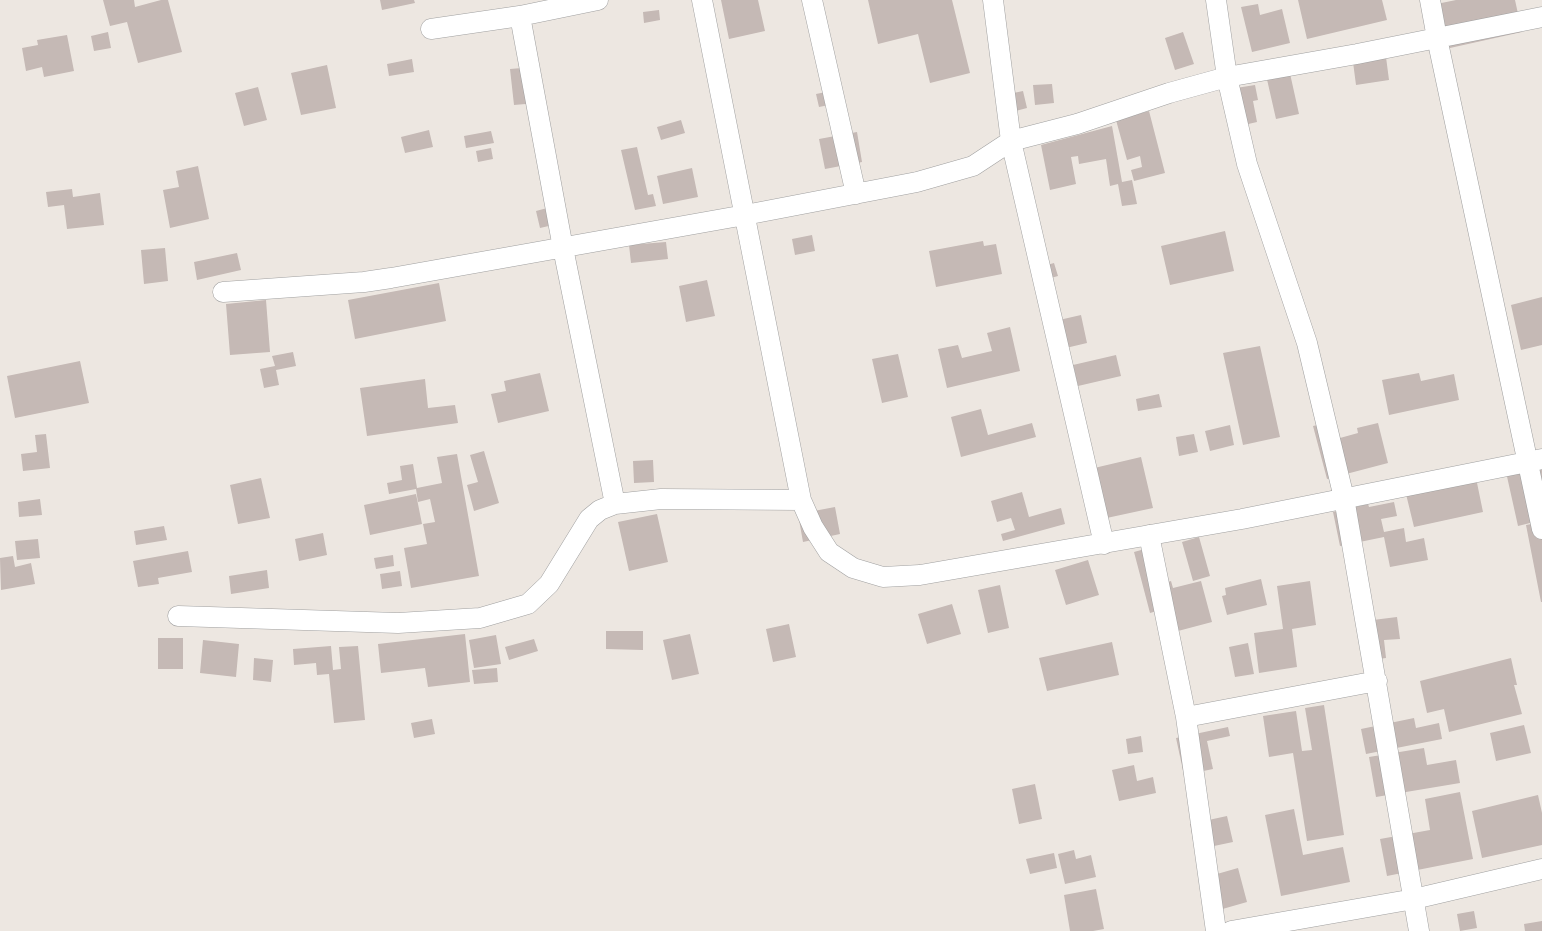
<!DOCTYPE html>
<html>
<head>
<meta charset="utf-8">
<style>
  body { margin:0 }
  canvas { display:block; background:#ede7e1 }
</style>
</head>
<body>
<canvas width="1542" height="931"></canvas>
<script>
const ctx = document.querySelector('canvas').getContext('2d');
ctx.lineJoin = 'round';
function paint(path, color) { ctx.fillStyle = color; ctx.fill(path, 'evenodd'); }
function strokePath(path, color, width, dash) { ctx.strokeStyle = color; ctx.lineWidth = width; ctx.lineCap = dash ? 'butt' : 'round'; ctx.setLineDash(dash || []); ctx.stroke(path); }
paint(new Path2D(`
  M103,0H134L135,7L161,0H168L182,52L138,63L127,22L110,26Z
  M380,0H414L415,3L382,10Z
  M721,0H758L765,31L729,39Z
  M868,0H952L970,73L930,83L918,34L878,44Z
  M1298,0H1382L1387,20L1307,39Z
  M1456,0H1515L1522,32L1432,52L1422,7Z
  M1258,4L1260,15L1282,9L1290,43L1252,52L1241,7Z
  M659,10L660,20L644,23L643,12Z
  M108,32L111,48L94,51L91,36Z
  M1183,32L1194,64L1175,70L1165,38Z
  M67,35L74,71L44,77L42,67L26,71L22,48L38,45L37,40Z
  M1386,57L1389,80L1356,85L1353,62Z
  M412,59L414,72L389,76L387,64Z
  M327,65L336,108L301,115L291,73Z
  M534,67L537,103L514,105L510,69Z
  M1289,69L1299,114L1276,119L1266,75Z
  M1052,84L1054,103L1035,105L1033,85Z
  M1255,85L1258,100L1253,101L1257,122L1244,125L1236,88Z
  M258,87L267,120L244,126L235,93Z
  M831,91L834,104L819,107L816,94Z
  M1023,91L1027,108L1008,113L1004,95Z
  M1149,111L1165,173L1134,181L1131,170L1142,167L1140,156L1127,160L1116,120Z
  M681,120L685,133L661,140L657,127Z
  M1112,126L1122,182L1132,180L1137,204L1122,206L1118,184L1110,186L1106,159L1079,164L1078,156L1071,157L1076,184L1050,190L1041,145Z
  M429,130L433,147L405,153L401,137Z
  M491,131L494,143L466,148L464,136Z
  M857,132L862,162L825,169L819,139Z
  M637,147L648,195L653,194L656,206L635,210L621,150Z
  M491,148L493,159L478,162L476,151Z
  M198,166L209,219L170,228L163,190L179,187L176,171Z
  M692,168L698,197L663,204L657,176Z
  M72,189L73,197L100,193L104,225L67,229L64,205L48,207L46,192Z
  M562,204L566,222L540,228L536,211Z
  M1225,231L1234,271L1170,285L1161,246Z
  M812,235L815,251L795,255L792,239Z
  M983,241L984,246L996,244L1002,274L936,287L929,251Z
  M666,242L668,259L631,263L629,245Z
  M165,248L168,281L144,284L141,250Z
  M237,253L241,270L197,280L194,262Z
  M1054,263L1058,276L1040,281L1036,268Z
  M707,280L715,316L686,322L679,286Z
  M439,283L446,321L355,339L348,300Z
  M1542,297V345L1521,350L1511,305Z
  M266,300L270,352L230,355L226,304Z
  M1081,315L1087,343L1053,351L1046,323Z
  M1010,327L1020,371L947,388L938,349L958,345L962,358L992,351L987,333Z
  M1260,346L1280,437L1243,445L1223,353Z
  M293,352L296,366L276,370L279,385L264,388L260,369L275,366L272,356Z
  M898,354L908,397L882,403L872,359Z
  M1116,355L1121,376L1078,386L1073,365Z
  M80,361L89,403L15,418L7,376Z
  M540,373L549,411L498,423L491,394L506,391L504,381Z
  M1419,373L1421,381L1454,374L1459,400L1389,415L1382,380Z
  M425,379L428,408L455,405L458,423L367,436L360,388Z
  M1159,394L1162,407L1138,411L1136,399Z
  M981,409L988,435L1032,423L1036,437L961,457L951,417Z
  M1335,421L1340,438L1358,433L1357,428L1378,423L1388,463L1327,479L1313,426Z
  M1230,425L1234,445L1210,451L1205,431Z
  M46,434L50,468L23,471L21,454L37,452L35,435Z
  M1194,434L1198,452L1179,456L1176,437Z
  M484,451L499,503L474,511L467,485L478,482L470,455Z
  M457,454L479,576L411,588L404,548L427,544L423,524L435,522L430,499L418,502L416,489L389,494L387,483L402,480L400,466L413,464L417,488L442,483L437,457Z
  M1141,457L1153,508L1102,519L1090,469Z
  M653,460L654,482L634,483L633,461Z
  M1542,464V520L1518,526L1506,472Z
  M261,478L270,518L238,524L230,485Z
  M1476,478L1483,512L1414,527L1406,494Z
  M1022,492L1029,517L1061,508L1065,524L1003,541L1001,534L1015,530L1011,518L997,522L991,501Z
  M416,494L422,524L370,535L364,505Z
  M40,499L42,515L19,517L18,502Z
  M1394,502L1397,516L1381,519L1384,532L1404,528L1406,542L1424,538L1428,560L1390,567L1384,537L1340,546L1333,512L1368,504L1369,507Z
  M835,507L840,534L803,542L798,514Z
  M657,514L668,562L629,571L618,522Z
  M1542,522V602H1541L1526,525Z
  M164,526L167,540L136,545L134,531Z
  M323,533L327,555L299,561L295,539Z
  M1199,537L1210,576L1193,581L1182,542Z
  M38,539L40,558L17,560L15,541Z
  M1152,547L1162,584L1171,581L1173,588L1201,581L1212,622L1178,631L1171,607L1150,613L1134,552Z
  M188,551L192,572L158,578L159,584L138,587L133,561Z
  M393,555L394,566L376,569L374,558Z
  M13,556L15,567L31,563L35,584L1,590L0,558Z
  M1088,560L1099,595L1066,605L1055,570Z
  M267,570L269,588L231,594L229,576Z
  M400,571L402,586L382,589L380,574Z
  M1261,579L1267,605L1227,615L1222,596L1226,595L1225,588Z
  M1310,581L1316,625L1292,629L1297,667L1259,673L1254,633L1283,629L1277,586Z
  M1000,585L1009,628L988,633L978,590Z
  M952,604L961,634L927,644L918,614Z
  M1397,617L1400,639L1384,640L1386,658L1362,661L1357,622Z
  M789,624L796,657L773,662L766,629Z
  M606,631H643V650L606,649Z
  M465,634L470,682L428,687L425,668L381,673L378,644Z
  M690,634L699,674L672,680L663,640Z
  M496,635L501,664L474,668L469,640Z
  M158,638H183V669H158Z
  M534,639L538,651L509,660L505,647Z
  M203,640L239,644L236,677L200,673Z
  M1112,642L1119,675L1047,691L1039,658Z
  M1248,643L1254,674L1235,677L1229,647Z
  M331,646L333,670L341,669L339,647L358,646L365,720L334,723L329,674L317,675L316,663L294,665L293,649Z
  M254,658L273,660L271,682L253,680Z
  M1511,658L1517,685H1514L1522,714L1449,732L1444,709L1427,713L1420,681Z
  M497,668L498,682L474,684L472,670Z
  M1324,705L1344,835L1307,841L1293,753L1269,757L1263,716L1296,711L1302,751L1312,750L1305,708Z
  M1414,718L1416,728L1439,723L1442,739L1366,754L1361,729Z
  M432,719L435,734L414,738L411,723Z
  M1524,725L1531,753L1496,761L1490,733Z
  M1228,727L1230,736L1207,741L1213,769L1184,775L1176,738Z
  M1141,736L1143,752L1128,754L1126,739Z
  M1424,748L1427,765L1456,760L1460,783L1376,797L1369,757Z
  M1134,765L1137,781L1153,777L1156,793L1119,801L1112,770Z
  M1035,784L1042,819L1019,824L1012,789Z
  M1460,792L1473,859L1387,876L1380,839L1430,830L1425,799Z
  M1538,795L1542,813V845L1482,858L1472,811Z
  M1294,809L1303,855L1343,847L1350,882L1281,896L1265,815Z
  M1227,816L1233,842L1195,850L1190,824Z
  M1074,850L1076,859L1091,855L1096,877L1065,884L1058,854Z
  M1054,853L1057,868L1030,874L1026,859Z
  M1238,868L1247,902L1212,912L1203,878Z
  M1096,889L1104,929L1093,931H1070L1064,895Z
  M1474,911L1477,928L1460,931L1457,914Z
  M1542,921V931H1525L1524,924Z`), '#c5b9b5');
const minor = new Path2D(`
  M702,0L801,500L813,527L829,552L853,568L883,577L920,575L1242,519L1542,459
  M812,0L856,194
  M993,0L1011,141L1104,544
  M1216,0L1227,77L1247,164L1307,343L1344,498L1419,931
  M1430,0L1437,38L1542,529
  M520,16L563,248L615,504
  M431,29L520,16L598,0
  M223,292L364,282L391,278L745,215L917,182L973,166L1011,141L1077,124L1169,93L1227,77L1357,54L1542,17
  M1149,535L1186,717L1216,931
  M178,616L398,623L480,618L528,604L549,584L589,519L600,510L615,504L661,499L801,500
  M1186,717L1377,681
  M1231,931L1414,899L1542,869`);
strokePath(minor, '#a0a0a0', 21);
strokePath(minor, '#fff', 20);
</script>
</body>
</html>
